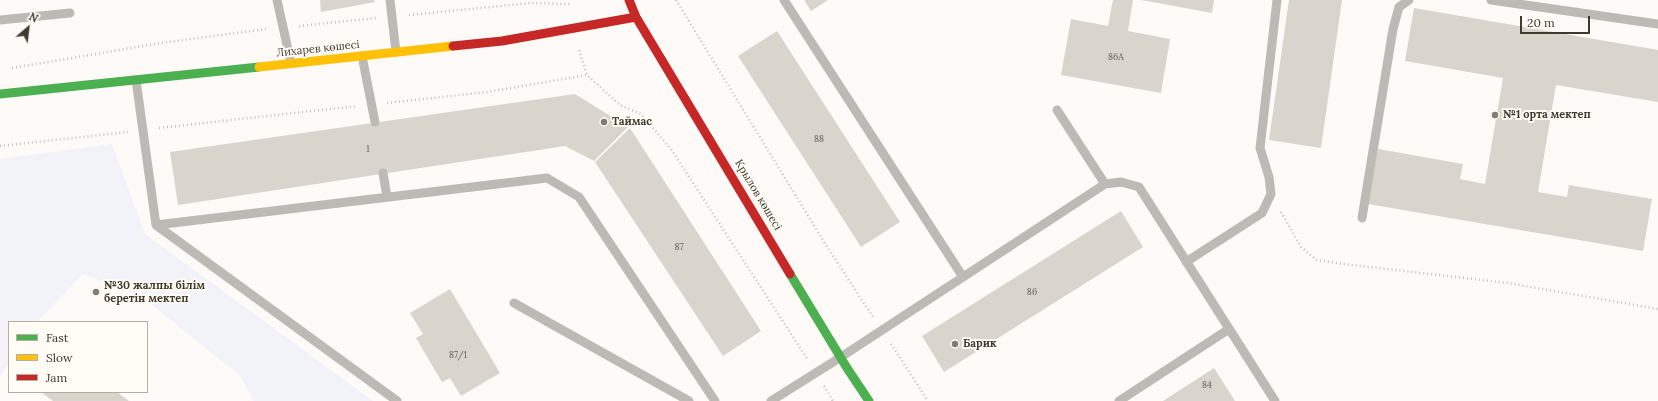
<!DOCTYPE html>
<html>
<head>
<meta charset="utf-8">
<style>
  body { margin:0 }
  #map { position:relative; width:1658px; height:401px; overflow:hidden; background:#fdfaf7; font-family:Lora,serif }
  canvas { display:block }
  .legend { position:absolute; left:8px; top:321px; width:140px; height:72px; box-sizing:border-box; background:#fffbf5; border:1px solid #b3ada5; margin:0; padding:5px 7px; list-style:none; font-size:12px; color:#40392d }
  .legend li { display:flex; align-items:center; gap:8px; height:20px }
  .legend b { width:20px; border:1px solid #b3ada5 }
  .north { position:absolute; left:8px; top:8px; width:40px; height:40px; -webkit-text-stroke:3px #fffbf5; paint-order:stroke; rotate:28deg; font-size:11px; font-weight:700; line-height:16px; text-align:center; color:#40392d }
  .north::after { content:''; display:block; margin:auto; width:14px; height:18px; background:#40392d; clip-path:polygon(50% 0,100% 100%,50% 72%,0 100%) }
  .scale { position:absolute; left:1520px; top:16px; width:70px; height:18px; box-sizing:border-box; border:2px solid #40392d; border-top:0; padding-left:5px; font-size:12px; line-height:14px; white-space:nowrap; color:#40392d; -webkit-text-stroke:3px #fffbf5; paint-order:stroke }
</style>
</head>
<body>
<div id="map">
<canvas width="1658" height="401"></canvas>
<ul class="legend">
<li><b style="height:5px;background:#4caf50"></b>Fast</li>
<li><b style="height:5px;background:#ffc107"></b>Slow</li>
<li><b style="height:5px;background:#c62828"></b>Jam</li>
</ul>
<div class="north">N</div>
<div class="scale">20 m</div>
</div>
<script>
const ctx = document.querySelector('canvas').getContext('2d');
ctx.lineJoin = 'round';
function paint(path, color) { ctx.fillStyle = color; ctx.fill(path, 'evenodd'); }
function strokePath(path, color, width, dash) { ctx.strokeStyle = color; ctx.lineWidth = width; ctx.lineCap = dash ? 'butt' : 'round'; ctx.setLineDash(dash || []); ctx.stroke(path); }
function label(font, color, halo, rows, align = 'center') {
  ctx.font = font + ' Lora,serif'; ctx.lineWidth = 4; ctx.setLineDash([]); ctx.textBaseline = 'middle'; ctx.strokeStyle = halo; ctx.fillStyle = color; for (const [text, x, y, turn = 0] of rows) {
    ctx.save(); ctx.translate(x, y); ctx.rotate((+turn || 0) * Math.PI / 180); ctx.textAlign = isNaN(turn) ? turn : align; if (halo) ctx.strokeText(text, 0, 0); ctx.fillText(text, 0, 0); ctx.restore();
  }
}
paint(new Path2D(`
  M112,144L145,234L373,401H254L240,376L141,296L83,274L37,322H9V363L0,376V159Z`), '#f2f3f9');
paint(new Path2D(`
  M320,0H374L375,2L321,12Z
  M804,0H828L811,11Z
  M1113,0H1133L1128,31L1170,39L1161,93L1061,75L1071,19L1108,26Z
  M1141,0H1214L1212,13Z
  M1289,0H1342L1321,148L1269,140Z
  M1414,8L1658,50V102L1556,85L1538,192L1567,197L1569,185L1652,199L1643,251L1368,204L1378,149L1463,164L1460,179L1485,184L1503,78L1405,61Z
  M777,31L900,222L861,247L738,56Z
  M575,94L628,127L594,161L565,146L178,205L170,152Z
  M630,128L761,331L723,356L595,162Z
  M1121,211L1143,247L944,372L922,336Z
  M450,289L500,373L461,396L450,378L442,382L416,338L423,334L410,313Z
  M1214,368L1235,401H1163Z
  M41,392H117L129,401H53Z`), '#d9d5cd');
strokePath(new Path2D(`
  M676,0L826,245L873,317
  M409,15L531,3L570,4
  M299,26L376,18
  M579,50L587,75L620,105L641,114L671,149L808,360
  M12,68L161,43L266,29
  M387,103L487,92L587,75
  M159,128L357,106
  M0,146L128,132
  M1281,212L1301,247L1317,260L1343,264L1508,283L1658,309
  M891,344L928,401
  M824,386L833,401`), '#c2bfbc', 2.5, [1, 3]);
strokePath(new Path2D(`
  M277,0L291,63
  M390,0L396,52
  M784,0L963,277
  M1491,0L1658,24
  M0,20L70,13
  M362,56L375,122
  M136,80L156,225L397,401
  M1057,110L1105,184
  M383,173L387,197
  M1362,218L1393,29L1399,7L1409,0
  M156,225L547,178L579,197L715,401
  M1186,262L1262,213L1271,194L1269,177L1260,148L1277,0
  M514,303L689,401
  M771,401L841,357L1105,184L1121,182L1139,187L1275,401
  M1119,401L1229,329`), '#bdbab6', 9);
strokePath(new Path2D(`
  M0,94L259,67
  M790,274L847,368L869,401`), '#4caf50', 9);
strokePath(new Path2D(`
  M259,67L453,46`), '#ffc107', 9);
strokePath(new Path2D(`
  M629,0L636,17L790,274
  M453,46L502,41L636,17`), '#c62828', 9);
for (const [x, y, r, color] of [
  [1495,115,4,"#827d74"],
  [604,122,4,"#827d74"],
  [96,292,4,"#827d74"],
  [955,344,4,"#827d74"]
]) { const dot = new Path2D(); dot.arc(x, y, r, 0, 2 * Math.PI); ctx.fillStyle = color; ctx.fill(dot); strokePath(dot, '#fffbf5', 1.5); }
label('9px', '#666055', null, [
  ["86А",1116,57],
  ["88",819,139],
  ["1",368,149],
  ["87",679,247],
  ["86",1032,292],
  ["87/1",458,355],
  ["84",1207,385]
]);
label('11px', '#40392d', '#fffbf5', [
  ["Лихарев көшесі",318,49,-6],
  ["Крылов көшесі",758,195,59]
]);
label('bold 11px', '#40392d', '#fffbf5', [
  ["№1 орта мектеп",1503,115],
  ["Таймас",612,122],
  ["№30 жалпы білім",104,286],
  ["беретін мектеп",104,299],
  ["Барик",963,344]
], 'left');
</script>
</body>
</html>
